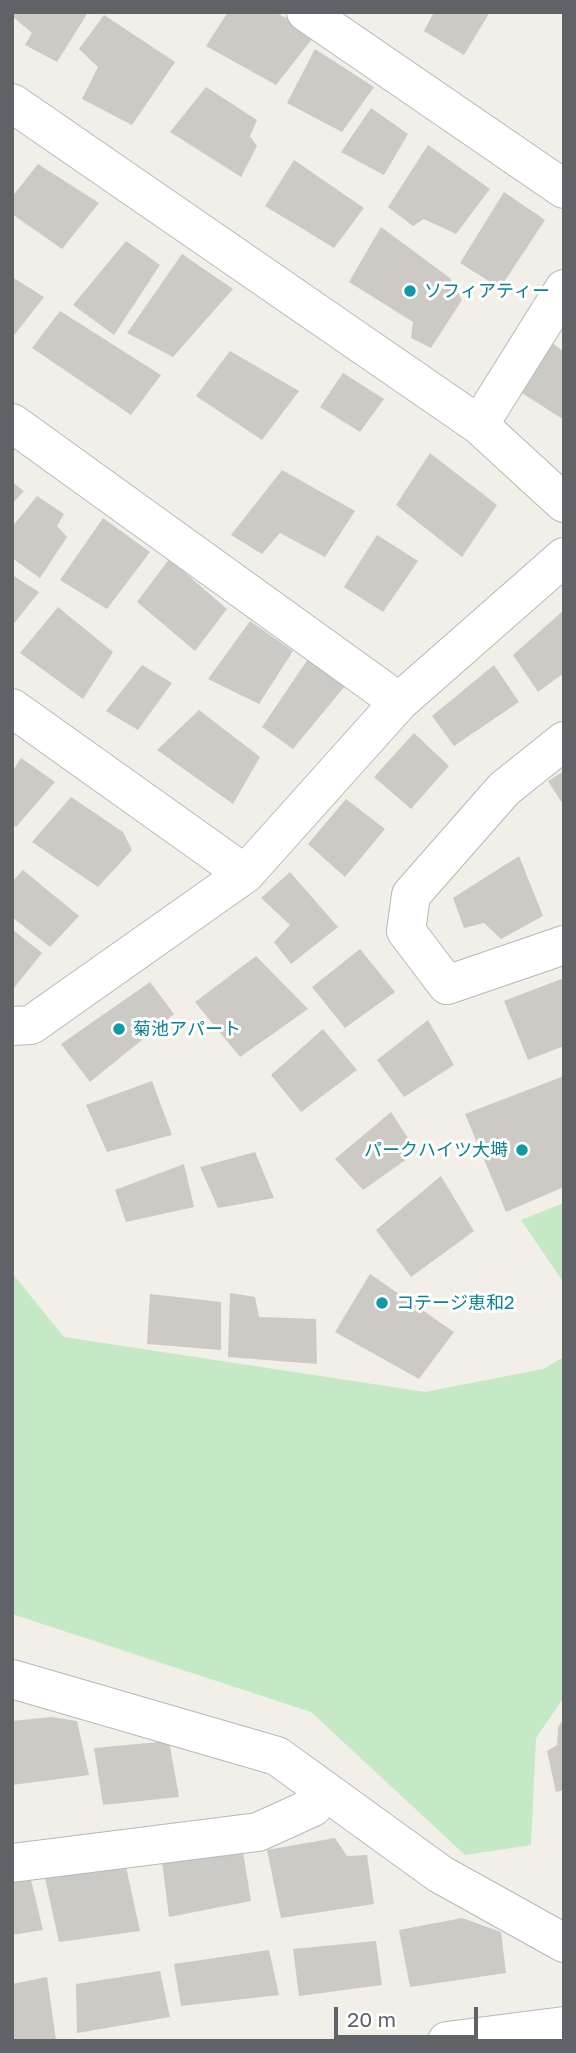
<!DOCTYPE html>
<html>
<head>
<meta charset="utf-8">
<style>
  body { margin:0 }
  #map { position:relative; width:576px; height:2053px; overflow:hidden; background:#f1efe8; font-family:"Golos Text",sans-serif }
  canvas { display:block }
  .frame { position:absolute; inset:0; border:14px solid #5f6368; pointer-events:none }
  .scale { position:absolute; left:334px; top:2007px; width:144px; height:32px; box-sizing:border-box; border:4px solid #5f6368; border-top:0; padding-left:9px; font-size:21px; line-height:24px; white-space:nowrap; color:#5f6368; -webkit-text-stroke:5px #fff; paint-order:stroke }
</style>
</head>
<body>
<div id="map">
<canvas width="576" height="2053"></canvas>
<div class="frame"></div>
<div class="scale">20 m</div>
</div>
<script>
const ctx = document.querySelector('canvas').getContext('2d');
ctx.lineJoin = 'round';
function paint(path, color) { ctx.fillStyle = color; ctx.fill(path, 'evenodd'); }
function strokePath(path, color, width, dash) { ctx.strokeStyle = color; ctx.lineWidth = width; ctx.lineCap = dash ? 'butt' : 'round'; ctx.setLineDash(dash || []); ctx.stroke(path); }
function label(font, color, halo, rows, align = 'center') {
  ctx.font = font + ' "Golos Text","Noto Sans JP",sans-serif'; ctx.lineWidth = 6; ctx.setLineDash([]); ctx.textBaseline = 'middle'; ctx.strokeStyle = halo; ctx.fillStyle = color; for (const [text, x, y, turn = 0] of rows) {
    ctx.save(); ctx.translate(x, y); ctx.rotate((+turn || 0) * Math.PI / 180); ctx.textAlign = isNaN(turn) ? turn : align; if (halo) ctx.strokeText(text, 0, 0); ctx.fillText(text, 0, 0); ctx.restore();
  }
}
paint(new Path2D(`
  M564,1203V1283L521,1220Z
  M12,1273L64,1337L425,1392L543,1369L564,1357V1697L536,1738L531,1845L465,1855L311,1712L12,1614Z`), '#c5e8c5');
paint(new Path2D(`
  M12,12H84L87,14L57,62L25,45L32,33L12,16Z
  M228,12H275L316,34L276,85L206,46Z
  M434,12H490L464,55L424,31Z
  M104,15L175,62L132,125L82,99L98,67L79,49Z
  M315,49L374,87L342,132L287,103Z
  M206,87L257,120L250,136L257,146L241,177L170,132Z
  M371,108L408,134L384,175L341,152Z
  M428,145L490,189L456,234L424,219L413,226L388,207Z
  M294,160L364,208L334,248L265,206Z
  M38,164L99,203L62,249L12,214V197Z
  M504,192L545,220L500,288L460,263Z
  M381,227L450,278L462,300L431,348L411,338L413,322L349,282Z
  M126,241L160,265L114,335L73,305Z
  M182,254L233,289L173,357L127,333Z
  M12,277L44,297L12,338Z
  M60,311L161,375L131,415L32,348Z
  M550,341L564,352V420L519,391Z
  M230,351L299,391L262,440L196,396Z
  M343,373L384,399L360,432L320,407Z
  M430,453L497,505L462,557L396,505Z
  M282,470L355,511L325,557L280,533L262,554L231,535Z
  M12,482L24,491L12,504Z
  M37,496L64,514L57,526L67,537L40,578L12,558V527Z
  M103,518L150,552L107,609L60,580Z
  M377,535L418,561L383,612L344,587Z
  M169,559L227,609L195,651L137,602Z
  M12,575L39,592L12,626Z
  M58,607L113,652L83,699L20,653Z
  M564,610V673L538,692L513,655Z
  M250,621L293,651L259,704L208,679Z
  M308,659L345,686L293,749L262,727Z
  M142,665L172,683L138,730L106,711Z
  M494,665L519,702L454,746L432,716Z
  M199,710L260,757L233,804L157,750Z
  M414,733L449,766L411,809L374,777Z
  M21,758L55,782L16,827L12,824V772Z
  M564,771V806L548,781Z
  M71,797L123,832L132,850L98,887L32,842Z
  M346,799L385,829L345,877L308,844Z
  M519,856L543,916L501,939L484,923L464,928L453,898Z
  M23,870L79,916L50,947L12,917V882Z
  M290,872L338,927L291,964L274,942L290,925L261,898Z
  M12,929L42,953L14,988L12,987Z
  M360,949L395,992L345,1028L312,987Z
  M256,956L308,1009L240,1057L195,1002Z
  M564,978V1046L528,1060L504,1001Z
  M150,982L174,1014L90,1082L61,1044Z
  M428,1020L454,1065L404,1097L377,1060Z
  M323,1029L357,1070L301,1112L271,1075Z
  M564,1076V1187L506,1212L465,1114Z
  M152,1081L172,1135L107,1152L86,1105Z
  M391,1112L417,1152L363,1190L335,1159Z
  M255,1152L274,1198L218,1208L200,1167Z
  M184,1164L194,1207L126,1222L115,1190Z
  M441,1176L474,1231L411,1277L376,1230Z
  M370,1274L454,1332L419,1379L335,1332Z
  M230,1293L255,1297L259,1317L316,1319L317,1364L228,1357Z
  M150,1294L221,1302V1350L147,1344Z
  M52,1717L77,1721L89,1775L12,1785V1721Z
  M564,1717V1790L556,1792L547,1751L557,1745L558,1728Z
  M169,1741L179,1797L103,1805L94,1748Z
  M335,1838L347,1856L367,1855L374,1904L281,1918L267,1850Z
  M243,1852L251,1901L169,1917L162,1862Z
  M126,1867L140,1931L59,1942L45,1878Z
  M31,1880L43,1930L12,1935V1882Z
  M462,1918L501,1932L506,1973L410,1987L399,1930Z
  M376,1941L382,1985L299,1996L293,1949Z
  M269,1950L279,1995L181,2006L174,1964Z
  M160,1971L170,2017L77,2033L76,1984Z
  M47,1977L56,2040L12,2041V1984Z`), '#cccac5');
const minor = new Path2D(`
  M306,12L564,189
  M12,103L479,425L564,503
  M12,423L399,702
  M479,425L564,289
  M12,708L245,874
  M564,741L504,789L411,895L406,931L447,985L564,945
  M12,1026L31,1025L245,874L399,702L564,557
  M12,1679L277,1756L440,1874L564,1943
  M12,1863L258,1832L313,1807L326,1792
  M447,2041L564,2026`);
strokePath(minor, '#b5b8bc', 40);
strokePath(minor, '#fff', 38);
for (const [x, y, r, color] of [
  [410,291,7,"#0f9aa8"],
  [119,1029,7,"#0f9aa8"],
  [522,1150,7,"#0f9aa8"],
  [382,1303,7,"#0f9aa8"]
]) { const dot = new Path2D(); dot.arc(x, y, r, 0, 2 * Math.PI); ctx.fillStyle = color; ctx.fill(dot); strokePath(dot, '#fff', 2.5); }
label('18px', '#0d838f', '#fff', [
  ["ソフィアティー",424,291],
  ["菊池アパート",133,1029],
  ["パークハイツ大塒",508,1150,"right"],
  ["コテージ恵和2",396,1303]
], 'left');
</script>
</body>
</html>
